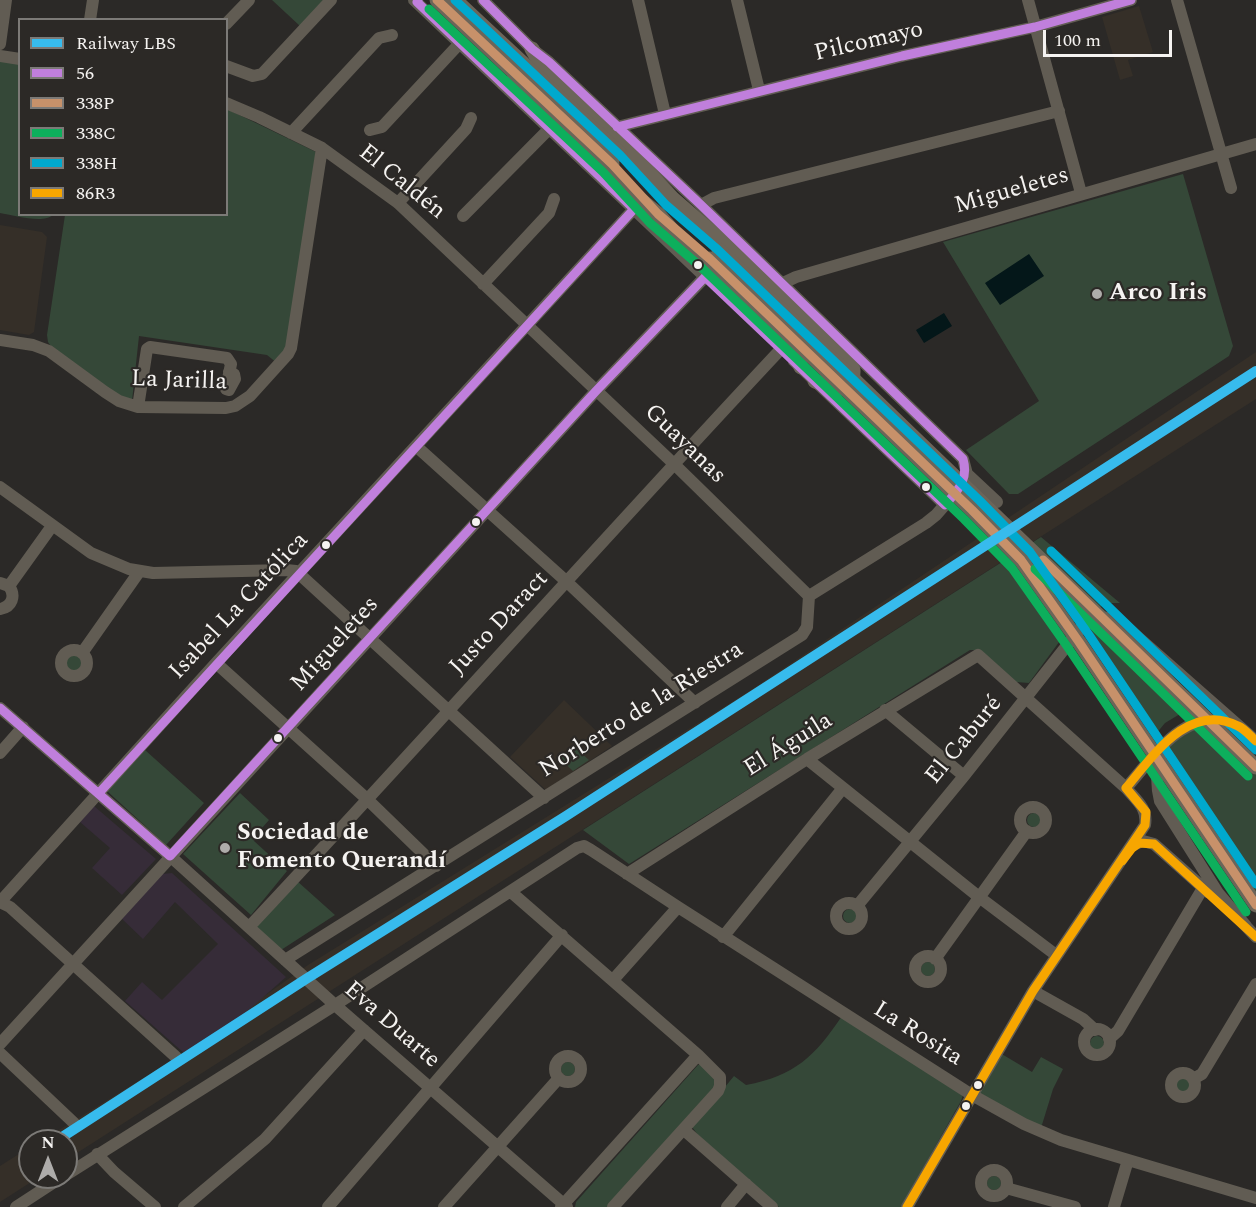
<!DOCTYPE html>
<html>
<head>
<meta charset="utf-8">
<style>
  body { margin:0 }
  #map { position:relative; width:1256px; height:1207px; overflow:hidden; background:#2b2927; font-family:Spectral,serif }
  canvas { display:block }
  .legend { position:absolute; left:18px; top:18px; width:210px; height:198px; box-sizing:border-box; background:#2c2926; border:2px solid #7c7a77; margin:0; padding:8px 10px; list-style:none; font-size:18px; color:#f5f3f1 }
  .legend li { display:flex; align-items:center; gap:12px; height:30px }
  .legend b { width:30px; border:2px solid #7c7a77 }
  .north { position:absolute; left:18px; top:1129px; width:60px; height:60px; box-sizing:border-box; background:#2c2926; border:2px solid #7c7a77; border-radius:50%; rotate:0deg; font-size:16px; font-weight:700; line-height:24px; text-align:center; color:#f5f3f1 }
  .north::after { content:''; display:block; margin:auto; width:21px; height:27px; background:#aeacaa; clip-path:polygon(50% 0,100% 100%,50% 72%,0 100%) }
  .scale { position:absolute; left:1043px; top:30px; width:129px; height:27px; box-sizing:border-box; border:3px solid #f5f3f1; border-top:0; padding-left:8px; font-size:18px; line-height:21px; white-space:nowrap; color:#f5f3f1; -webkit-text-stroke:4px #2c2926; paint-order:stroke }
</style>
</head>
<body>
<div id="map">
<canvas width="1256" height="1207"></canvas>
<ul class="legend">
<li><b style="height:8px;background:#37bbed"></b>Railway LBS</li>
<li><b style="height:8px;background:#c07fdc"></b>56</li>
<li><b style="height:8px;background:#c7916a"></b>338P</li>
<li><b style="height:8px;background:#0daf5c"></b>338C</li>
<li><b style="height:8px;background:#00a9ce"></b>338H</li>
<li><b style="height:8px;background:#f7a600"></b>86R3</li>
</ul>
<div class="north">N</div>
<div class="scale">100 m</div>
</div>
<script>
const ctx = document.querySelector('canvas').getContext('2d');
ctx.lineJoin = 'round';
function paint(path, color) { ctx.fillStyle = color; ctx.fill(path, 'evenodd'); }
function strokePath(path, color, width, dash) { ctx.strokeStyle = color; ctx.lineWidth = width; ctx.lineCap = dash ? 'butt' : 'round'; ctx.setLineDash(dash || []); ctx.stroke(path); }
function label(font, color, halo, rows, align = 'center') {
  ctx.font = font + ' Spectral,serif'; ctx.lineWidth = 4.5; ctx.setLineDash([]); ctx.textBaseline = 'middle'; ctx.strokeStyle = halo; ctx.fillStyle = color; for (const [text, x, y, turn = 0] of rows) {
    ctx.save(); ctx.translate(x, y); ctx.rotate((+turn || 0) * Math.PI / 180); ctx.textAlign = isNaN(turn) ? turn : align; if (halo) ctx.strokeText(text, 0, 0); ctx.fillText(text, 0, 0); ctx.restore();
  }
}
paint(new Path2D(`
  M1139,6L1153,52L1128,60L1133,76L1120,80L1102,17Z
  M0,225L42,232L47,237L34,332L29,335L0,330Z
  M1256,352V399L66,1160V1141H41L184,1053L308,965L748,692Z
  M564,700L612,746L546,790L510,757Z
  M30,1147V1177H39L0,1202V1166Z`), '#352f28');
paint(new Path2D(`
  M94,806L156,859L122,895L92,868L110,848L80,822Z
  M172,873L286,977L243,1015L184,1053L125,1001L142,982L162,1000L218,944L175,902L143,939L121,918L162,874Z`), '#362c38');
paint(new Path2D(`
  M272,0H324L300,26Z
  M0,61L19,64L20,214L53,215C43,224 13,215 0,213Z
  M227,109L316,152L288,345L277,363L267,355L139,336L132,401H126L52,348L48,342L47,335L65,215L226,214Z
  M1183,174L1233,346L1229,356L1018,494H1009L966,450L1039,401L943,242Z
  M1041,537L1120,603H1108L1076,619L1029,683L1016,682L977,650H970L629,864L583,830Z
  M1094,624L1185,711L1165,723L1155,735L1085,632Z
  M64 663a9 9 0 1 1 18 0a9 9 0 1 1-18 0Z
  M1205,723L1256,772V894L1164,757C1170,737 1188,731 1205,723Z
  M573,746L589,760L573,771L560,759Z
  M145,750L204,803L166,845L107,791Z
  M240,793L269,820L262,828L264,830L254,841L287,871L251,915L183,854Z
  M1027 820a7 7 0 1 1 14 0a7 7 0 1 1-14 0Z
  M297,881L335,915L281,950L256,927Z
  M843 916a7 7 0 1 1 14 0a7 7 0 1 1-14 0Z
  M921 969a7 7 0 1 1 14 0a7 7 0 1 1-14 0Z
  M842,1016L963,1095L961,1101L901,1207H779L698,1135L692,1127L734,1076L746,1085C795,1076 815,1056 842,1016Z
  M1090 1043a7 7 0 1 1 14 0a7 7 0 1 1-14 0Z
  M1000,1053L1032,1072L1041,1057L1063,1069L1053,1089L1041,1128L979,1093Z
  M561 1069a7 7 0 1 1 14 0a7 7 0 1 1-14 0Z
  M698,1065H702L714,1076V1089L611,1207H575L576,1202Z
  M1176 1085a7 7 0 1 1 14 0a7 7 0 1 1-14 0Z
  M987 1183a7 7 0 1 1 14 0a7 7 0 1 1-14 0Z`), '#354838');
paint(new Path2D(`
  M1029,254L1044,276L1000,305L985,283Z
  M944,313L952,326L924,343L916,330Z`), '#041719');
strokePath(new Path2D(`
  M414,0L703,275
  M638,0L665,114
  M737,0L759,90
  M1028,0L1081,193
  M1177,0L1231,188
  M90,20L93,0
  M226,24L249,0
  M0,44L6,0
  M0,56L20,59
  M226,66L253,76L262,74L331,0
  M226,103L259,117L322,148L398,203L673,463L809,596
  M617,127L902,56L1035,27L1131,0
  M370,130L382,127L460,43
  M291,133L379,38L392,35
  M398,203L466,129L471,118
  M701,205L714,198L1059,111
  M463,216L549,129
  M483,284L549,213L554,199
  M781,284L796,277L1256,144
  M0,340L33,345L49,351L105,392L119,401L138,407L226,408L235,406L250,396L288,354L291,348L322,148
  M794,361L945,505
  M138,407L147,349L150,347L227,358L231,364L226,389L229,390L235,379L234,374L229,372
  M417,447L567,582L695,703
  M967,474L997,502
  M0,487L91,553L129,569L153,573L286,570L296,571L544,798
  M0,583L9,586C16,596 12,607 0,609
  M9,586L52,526
  M61 663a13 13 0 1 1 26 0a13 13 0 1 1-26 0Z
  M82,653L139,572
  M216,663L368,800L436,866
  M0,708L170,856L335,1005L567,1207
  M885,710L964,776
  M1163,746C1157,766 1155,781 1160,801L1218,893L1246,926
  M0,753L23,727
  M807,759L979,897L1056,955
  M1126,788C1156,755 1184,705 1235,725
  M1020 820a13 13 0 1 1 26 0a13 13 0 1 1-26 0Z
  M1133,845L1143,841L1154,844L1208,892
  M627,874L807,759L978,655L1126,788C1136,800 1148,808 1145,825L1033,991L907,1207
  M511,892L698,1055L720,1077V1086L718,1091L613,1207
  M0,902L216,663L634,209
  M0,902L10,907L176,1057
  M836 916a13 13 0 1 1 26 0a13 13 0 1 1-26 0Z
  M857,906L964,776L1080,629C1094,615 1107,614 1123,624L1256,741
  M1241,921L1256,937
  M249,927C428,736 602,540 781,349
  M723,937L843,788
  M915 969a13 13 0 1 1 26 0a13 13 0 1 1-26 0Z
  M935,959L1027,831
  M285,960L802,635L807,627L809,596L926,523L936,515L965,482L967,474L963,459L701,205L549,62L532,49L483,0
  M613,980L678,907
  M1033,991L1083,1019L1095,1030
  M1084 1042a13 13 0 1 1 26 0a13 13 0 1 1-26 0Z
  M1109,1039L1118,1031L1203,888
  M0,1044L596,391L705,277
  M0,1053L74,1123
  M555 1069a13 13 0 1 1 26 0a13 13 0 1 1-26 0Z
  M1171 1085a12 12 0 1 1 24 0a12 12 0 1 1-24 0Z
  M1193,1079L1202,1074L1256,984
  M684,1130L772,1207
  M97,1154L114,1172L155,1207
  M981 1183a13 13 0 1 1 26 0a13 13 0 1 1-26 0Z
  M66,1175L335,1005L577,848L584,846L591,850L678,907L972,1095L1024,1124L1061,1140L1256,1198
  M1006,1188L1075,1207
  M16,1207L62,1177
  M184,1207L265,1139L364,1030
  M328,1207L562,935
  M444,1207L559,1078
  M561,1207L698,1055
  M727,1207L746,1184
  M1114,1207L1128,1160`), '#615c53', 12);
strokePath(new Path2D(`
  M532,49L542,66L626,148L673,199L725,244L846,359L853,370C854,397 830,388 815,381
  M504,83L519,89L604,170L658,214L703,266L796,354L801,367
  M1208,834L1256,905`), '#6c6559', 15);
strokePath(new Path2D(`
  M437,0L612,164
  M455,0L620,154
  M719,250L1256,767
  M710,259L972,510L1021,560L1079,642L1208,834`), '#6c6559', 15);
strokePath(new Path2D(`
  M617,127L902,56L1035,27L1131,0
  M0,708L170,856L596,391L705,277L945,505C958,490 969,480 963,459L701,205L549,62L532,49L483,0
  M99,793L634,209L417,2L418,0`), '#c07fdc', 9);
strokePath(new Path2D(`
  M437,0L612,164L658,214L710,259L972,510L1021,560L1079,642L1256,905
  M1043,560L1256,767`), '#c7916a', 9);
strokePath(new Path2D(`
  M429,9L603,172L650,223L702,268L964,519L1012,568L1069,649L1246,912
  M1035,569L1248,776`), '#0daf5c', 9);
strokePath(new Path2D(`
  M455,0L620,155L666,205L718,250L980,501L1030,552L1089,635L1256,884
  M1051,551L1256,750`), '#00a9ce', 9);
strokePath(new Path2D(`
  M1122,861L1132,848L1139,843L1154,844L1256,937
  M907,1207L1033,991L1145,825L1146,812L1126,788C1153,756 1189,701 1238,726C1245,729 1250,736 1256,741`), '#f7a600', 9);
strokePath(new Path2D(`
  M56,1141L306,979L566,816L1256,371`), '#37bbed', 10);
for (const [x, y, r, color] of [
  [698,265,5,"#f5f3f1"],
  [1097,294,6,"#aeacaa"],
  [926,487,5,"#f5f3f1"],
  [476,522,5,"#f5f3f1"],
  [326,545,5,"#f5f3f1"],
  [278,738,5,"#f5f3f1"],
  [225,848,6,"#aeacaa"],
  [978,1085,5,"#f5f3f1"],
  [966,1106,5,"#f5f3f1"]
]) { const dot = new Path2D(); dot.arc(x, y, r, 0, 2 * Math.PI); ctx.fillStyle = color; ctx.fill(dot); strokePath(dot, '#2c2926', 2); }
label('24px', '#f5f3f1', '#2c2926', [
  ["Pilcomayo",869,43,-13],
  ["El Caldén",401,183,39],
  ["Migueletes",1012,192,-16],
  ["La Jarilla",179,382,2],
  ["Guayanas",684,445,44],
  ["Isabel La Católica",240,607,-47],
  ["Justo Daract",500,624,-47],
  ["Migueletes",336,645,-48],
  ["Norberto de la Riestra",642,711,-32],
  ["El Caburé",965,741,-51],
  ["El Águila",789,746,-32],
  ["Eva Duarte",391,1026,41],
  ["La Rosita",917,1035,32]
]);
label('bold 24px', '#f5f3f1', '#2c2926', [
  ["Arco Iris",1109,294],
  ["Sociedad de",237,834],
  ["Fomento Querandí",237,862]
], 'left');
</script>
</body>
</html>
